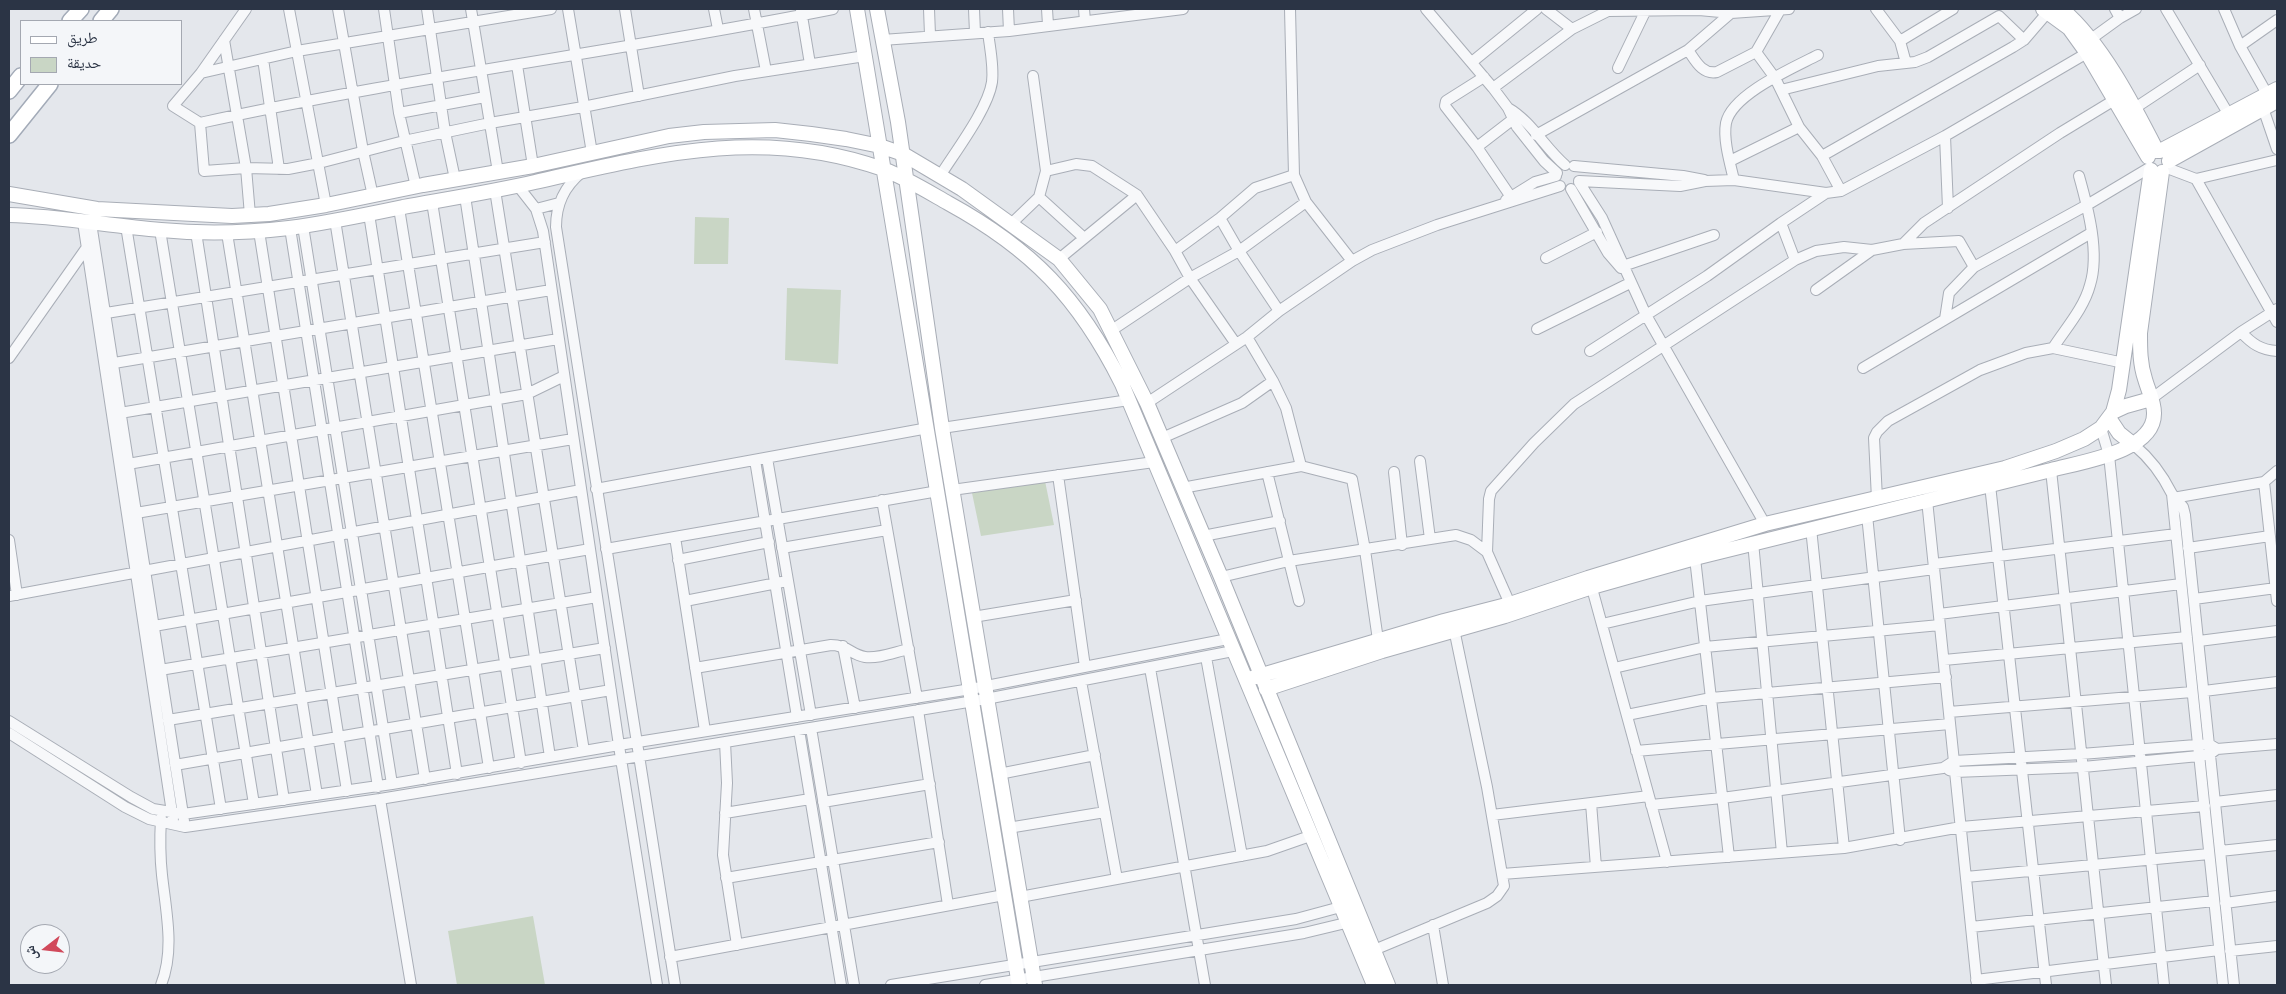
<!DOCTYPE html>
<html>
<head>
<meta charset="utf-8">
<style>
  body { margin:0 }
  #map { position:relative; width:2286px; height:994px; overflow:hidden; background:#e4e7ec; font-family:Signika,"Noto Naskh Arabic",sans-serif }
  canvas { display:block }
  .frame { position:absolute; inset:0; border:10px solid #2b3445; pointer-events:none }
  .legend { position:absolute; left:20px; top:20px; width:162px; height:65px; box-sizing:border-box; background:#f4f6f9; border:1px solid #a4a8b1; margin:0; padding:6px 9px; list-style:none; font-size:15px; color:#2b3445 }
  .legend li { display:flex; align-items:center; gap:10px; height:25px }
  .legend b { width:25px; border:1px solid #a4a8b1 }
  .north { position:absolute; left:20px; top:924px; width:50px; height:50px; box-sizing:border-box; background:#f4f6f9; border:1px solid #a4a8b1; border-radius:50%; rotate:254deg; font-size:14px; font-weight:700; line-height:20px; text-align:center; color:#2b3445 }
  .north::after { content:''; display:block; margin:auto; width:18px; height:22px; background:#d1495b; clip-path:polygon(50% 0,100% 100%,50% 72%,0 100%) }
</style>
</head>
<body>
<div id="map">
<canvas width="2286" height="994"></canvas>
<div class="frame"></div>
<ul class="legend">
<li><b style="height:6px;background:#fff"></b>طريق</li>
<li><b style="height:14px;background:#c9d6c5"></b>حديقة</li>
</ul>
<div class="north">ش</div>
</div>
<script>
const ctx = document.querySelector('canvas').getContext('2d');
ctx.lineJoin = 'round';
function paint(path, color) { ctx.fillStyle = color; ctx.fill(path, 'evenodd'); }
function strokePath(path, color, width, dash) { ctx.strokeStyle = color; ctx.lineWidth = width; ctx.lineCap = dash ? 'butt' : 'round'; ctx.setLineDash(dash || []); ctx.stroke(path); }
paint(new Path2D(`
  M695,217L729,218L728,264H694Z
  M787,288L841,290L838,364L785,360Z
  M1045,481L1054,525L981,536L972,493Z
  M533,916L545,985H457L448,931Z`), '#c9d6c5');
const street = new Path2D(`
  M289,9L326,205
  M338,9L363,151L373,196
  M384,9L399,113L416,187
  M427,9L445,132L455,179
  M471,9L498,172
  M551,9L297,51L201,73L173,106L200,123C409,77 623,51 833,9
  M568,9L592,153
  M625,9L639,96
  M714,9L718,29
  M754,9L766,71
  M929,9L930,35
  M974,9L975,33
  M1008,9L1009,31
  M1047,9L1048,25
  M1084,9L1085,21
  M1290,9L1294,175L1306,202L1352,261
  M1426,9L1493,88L1508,108L1517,127L1544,161L1557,173
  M1546,9L1572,29
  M1876,9L1900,41L1906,63
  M2115,9L2120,18L2136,9
  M2166,9L2229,115
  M2224,9L2240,46L2267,94
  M801,10L810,64
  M2091,39L2120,18
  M224,40L246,168L250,215
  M882,40L1009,31L1183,9
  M1900,41L1953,9
  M2240,46L2277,20
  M1688,50C1695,60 1702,75 1717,72L1756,52L1780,10
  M1756,52L1775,78L1799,127L1822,156L1841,191
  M263,59L279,169
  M1472,62L1537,9
  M517,65L533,166
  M1618,68L1645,12
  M201,73L246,9
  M1484,77L1446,101L1445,106L1477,147L1513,200
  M1493,88L1572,29L1608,11L1699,10L1731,13L1789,9
  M1781,90L1878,66L1915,62L1928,57L1999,16L2024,40
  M1508,108C1531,121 1545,148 1565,165
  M2135,108L2200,65
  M2263,108L2277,149
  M399,113L485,97
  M200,123L204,171L246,168L288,169L319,163L404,141L490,123L583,107L735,76L865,56
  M1536,135L1688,50L1731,13L1732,10
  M1945,136L1948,208
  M1477,147L1512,120
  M1822,156L2013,47L2024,40L2048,12
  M1730,161L1799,127
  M1574,166L1683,176L1704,180
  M2167,168L2196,179L2277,160
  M1046,171L1076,164L1092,166L1137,195L1175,251L1190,278L1236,344
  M582,172C564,187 556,204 556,227L675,985
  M940,176C955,152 988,109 992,82C994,66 990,49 988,32
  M2196,179L2277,322
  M1734,180C1730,163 1723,140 1726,123C1732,94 1793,68 1818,55
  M1579,181L1680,186L1705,181L1734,180L1826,193L1841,191L1945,136L2087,53
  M1579,182L1602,218L1646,315L1765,524
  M518,186L536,209L543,231L621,759L657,985
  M1571,189L1608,253L1621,268
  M495,190L584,751
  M465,196L550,757
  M1039,197L1083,237
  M1506,200L1535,182L1556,176
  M432,202L521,763
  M399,208L489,768
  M536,209L559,203
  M369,214L457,774
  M1220,218L1239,251L1279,311
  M335,220L425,779
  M83,222L173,819
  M91,223L184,821
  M1012,223L1039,197L1046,171L1033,76
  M1781,223L1795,260
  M126,226L221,809
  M303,226L392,784
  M290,228L378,787
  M160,230L254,804
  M259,231L347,791
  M196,232L284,800
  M227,233L317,795
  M1903,244L1924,223L2060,133L2116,99
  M1175,251L1220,218L1255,188L1294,175
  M1546,258L1597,232
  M1059,259L1137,195
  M1620,267L1714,235
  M1816,290L1872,250
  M100,314L545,242
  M1945,319L1949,293L1974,267L2087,205L2149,168
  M1537,329L1630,283
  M1112,330L1190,278L1239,251L1306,202
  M2241,332C2252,344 2261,350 2277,351
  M1247,337L1273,381L1286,408L1301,466
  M2053,348C2066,328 2084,308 2090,285C2100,253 2088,208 2079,176
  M1590,351L1707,276L1781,223L1826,193
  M9,358L87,247
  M108,364L551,290
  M1863,368L2091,233
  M2151,399L2241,332L2277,309
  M1147,403L1247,337L1279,311L1352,261L1372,250L1437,225L1560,186
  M120,413L558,339
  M942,428L1129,400
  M2101,428L2109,455L2164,985
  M1162,438L1242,403L1273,381
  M2134,445C2151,459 2162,474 2172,494L2223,985
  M767,458L811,715
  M755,460L797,717
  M1420,461L1430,539
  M128,464L527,394L564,376
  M2051,470L2106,985
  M1267,472L1299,601
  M1394,472L1402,545
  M1058,475L1085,667
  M2264,482L2277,601
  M1990,485L2046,985
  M1182,488L1301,466L1352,479L1365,550L1378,640
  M596,489L928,428
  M952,490L1154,462
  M2172,494L2183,507L2185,515L2234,985
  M2173,498L2264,482L2277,471
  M1877,499L1874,438L1877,432L1888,421L1980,370L2026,353L2053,348L2124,363
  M882,500L917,698
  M1927,500L1977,985
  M136,513L573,439
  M1867,515L1900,840
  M1811,528L1844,848
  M1203,536L1280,521
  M675,537L705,731
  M9,540L17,595
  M1753,542L1782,853
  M782,548L887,530
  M2188,548L2270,536
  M606,549L938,491
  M1695,558L1729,857
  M678,560L769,542
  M1934,564L2176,534
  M1221,577L1289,561L1456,535L1471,540L1487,552
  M1590,581L1667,862
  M9,596L581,490
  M2194,599L2276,588
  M685,601L782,582
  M1510,604L1487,552L1489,499L1491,491L1534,443L1574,404L1795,260L1816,251L1844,247L1872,250L1903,244L1959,241L1974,267
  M1939,614L2181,584
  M973,617L1076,600
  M1602,624L1700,601L1934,569
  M154,626L590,549
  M2199,641L2277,631
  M843,646L855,708
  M1206,657L1242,856
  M1944,660L2187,637
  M695,668L831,645C847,645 852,655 865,657C878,659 895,652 909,649
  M1150,668L1205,985
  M1614,668L1705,647L1940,625
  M160,670L597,597
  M1081,681L1117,879
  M2204,691L2277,682
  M918,710L948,905
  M1949,712L2192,692
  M1627,715L1711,698L1946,677
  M168,720L605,648
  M9,721L131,797L153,809L183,814L392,784L619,745L971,689L1228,639
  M811,728L854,985
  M799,730L841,985
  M9,733L125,807L149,819L185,827L380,799L986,699L1233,651
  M725,742L727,783L723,855L737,945
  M1636,751L1950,724
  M175,765L611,690
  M1949,770L1955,772L2083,767L2199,756L2210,754L2217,749L2277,744
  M999,774L1095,755
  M380,799L411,985
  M823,802L930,784
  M2215,802L2277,795
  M1591,803L1596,867
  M1651,805L1722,798L1943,768L1954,761L2081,754L2209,744L2217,749
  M725,813L810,799
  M1492,815L1649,796
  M1008,828L1105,812
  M2220,851L2277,845
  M1502,874L1844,848L1961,827L2205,806
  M1966,877L2209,854
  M726,878L939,842
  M1020,897L1267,851L1310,836
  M2225,903L2277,896
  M1433,925L1443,985
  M1971,927L2214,901
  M1374,950L1487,903L1497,896L1504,886L1487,787L1454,629
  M2230,951L2277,946
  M670,957L1004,895
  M1976,980L2219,950
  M161,985C175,950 166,912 162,875C160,857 160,836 161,818
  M891,985L1296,919L1348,905
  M985,985L1304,933L1354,921`);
const secondary = new Path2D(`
  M857,9L1019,985
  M877,9L898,122L942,428L1035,985
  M2043,9L2069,28L2087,53L2148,157
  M2062,9C2102,43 2133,104 2157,151
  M2160,151L2277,89
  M2169,161L2277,101
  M9,194L97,209L232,216L269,214L326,205L423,185L533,166L669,136L704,132L775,130L811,134L846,139L880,146L903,154L962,189L1059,259L1100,309L1147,403L1221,577L1388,985
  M9,215C59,216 110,226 161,230C203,234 246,233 289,228C327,223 365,215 403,207C447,199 491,192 535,182C654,155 762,126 883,169C906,178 927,191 948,203C1032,249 1079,298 1122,384L1374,985
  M2113,412L2126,406L2151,399
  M2109,418L2119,433L2134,445
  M1252,678L1444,621L1510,604L1588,578L1765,524L2005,468L2056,451L2084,439L2101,428L2113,412L2119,390L2151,170
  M1266,689L1382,651L1505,616L1592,587L1695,558L2051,470C2080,462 2155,452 2154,413C2154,401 2148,390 2145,379C2140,364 2140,349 2140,333L2162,172`);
const primary = new Path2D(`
  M70,21L81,9
  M101,21L111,9
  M9,91L21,76
  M9,135L50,84`);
strokePath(street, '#a9aeb7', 12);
strokePath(secondary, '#a9aeb7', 16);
strokePath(primary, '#a3abb8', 18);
strokePath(street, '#f7f8fa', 10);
strokePath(secondary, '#fff', 14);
strokePath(primary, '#fff', 15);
</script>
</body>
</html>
